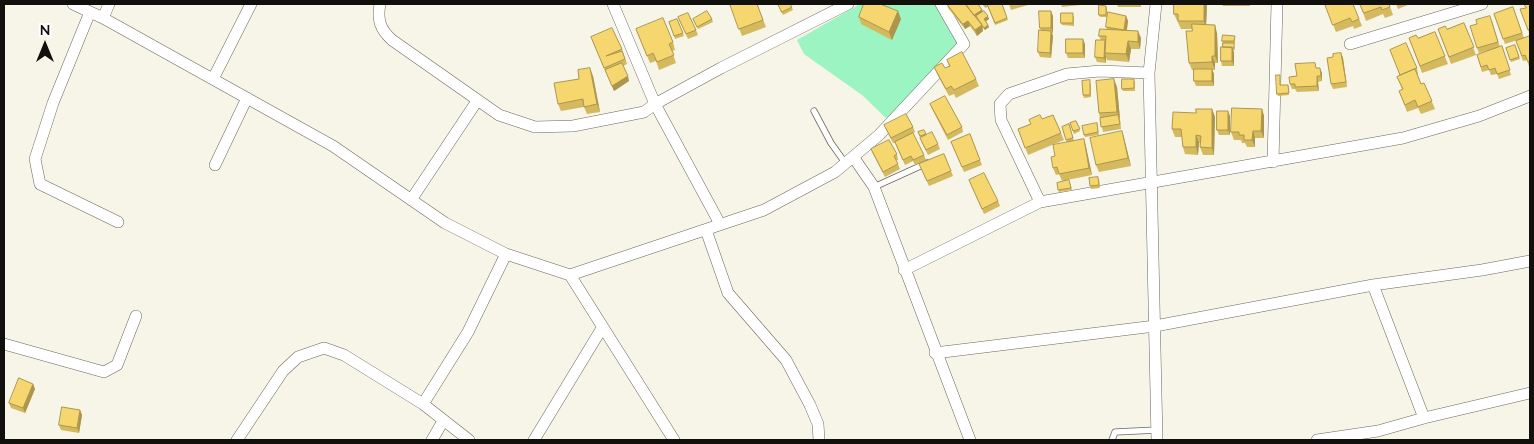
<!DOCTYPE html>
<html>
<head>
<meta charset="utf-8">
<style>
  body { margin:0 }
  #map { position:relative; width:1534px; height:444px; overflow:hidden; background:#f7f4e8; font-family:Mulish,sans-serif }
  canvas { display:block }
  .frame { position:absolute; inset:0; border:5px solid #11100c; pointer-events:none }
  .north { position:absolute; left:20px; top:20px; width:50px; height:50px; -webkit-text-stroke:4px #fff; paint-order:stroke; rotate:0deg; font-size:14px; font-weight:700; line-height:20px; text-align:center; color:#11100c }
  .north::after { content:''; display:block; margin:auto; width:18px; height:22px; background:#11100c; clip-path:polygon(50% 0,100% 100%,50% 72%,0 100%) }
</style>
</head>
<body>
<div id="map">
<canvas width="1534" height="444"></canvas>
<div class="frame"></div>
<div class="north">N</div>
</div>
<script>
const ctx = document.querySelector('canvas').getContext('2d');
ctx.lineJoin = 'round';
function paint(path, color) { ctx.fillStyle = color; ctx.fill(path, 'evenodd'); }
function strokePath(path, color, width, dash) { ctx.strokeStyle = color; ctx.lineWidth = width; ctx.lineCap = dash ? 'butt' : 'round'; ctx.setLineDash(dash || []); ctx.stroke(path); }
paint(new Path2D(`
  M860,4H933L940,6L960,44L900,110L886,118L862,95L804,54L797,40Z`), '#9bf4c2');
const service = new Path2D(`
  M814,111L831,143L846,164
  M874,187L927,163
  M1112,440L1115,432L1157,430`);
const minor = new Path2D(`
  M73,4L103,18L333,146L445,223L506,254L570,275L764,210L835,172L879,135L964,44L941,4
  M380,4C377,20 380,29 392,40L499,115L535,127L573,126L644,112L655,104L721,68L848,4
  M613,4L655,104L720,224
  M1156,4L1149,73L1157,440
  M90,12L53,103L35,159L40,184L118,222
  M103,18L109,4
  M1350,44L1482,4
  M213,79L251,4
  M854,158L874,187L970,440
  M1273,162L1277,4
  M215,165L247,98
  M411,200L477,101
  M1040,202L1001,120L1000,104L1009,94L1067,74L1100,71L1149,73
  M706,230L728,293L786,360L810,405L818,424L819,440
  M904,270L1040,202L1403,138L1479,116L1530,96
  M570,275L674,440
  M1373,285L1424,418
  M4,344L104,372L117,365L136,316
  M935,353L1155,326L1373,285L1482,270L1530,261
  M423,404L468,332L506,254
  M237,440L283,371L298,357L324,348L344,355L423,404L469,440
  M432,440L443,421
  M534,440L602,328
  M1317,440L1378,431L1424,418L1530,393`);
strokePath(service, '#6b685e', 7);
strokePath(minor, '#6b685e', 12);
strokePath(service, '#fff', 5.5);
strokePath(minor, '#fff', 11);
paint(new Path2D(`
  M730,4H757L766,27L742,36Z
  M778,4H790L793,10L783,15Z
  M947,4H978L989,19L986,21L989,27L985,30L982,27L983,31L977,36L970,26L965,29L948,8Z
  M983,4H1002L1008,20L995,25L988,7L985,8Z
  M1009,4H1027L1028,5L1011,10Z
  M1061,4H1089L1062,7Z
  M1117,4H1141V7H1118Z
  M1173,4H1207L1206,25L1217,33L1218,63H1215V70H1212L1214,74V86H1196L1194,81V70H1192L1189,63L1192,29H1181L1174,14V7Z
  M1222,4H1250V6H1223Z
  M1325,4H1353L1362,26L1354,29L1353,26L1336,32Z
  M1360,4H1389L1393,15L1385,18L1383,14L1366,21Z
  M1396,4H1410L1398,9Z
  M1530,4V35L1520,9L1526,8Z
  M1106,6L1107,8V17H1100L1099,15Z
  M1513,7L1524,38L1505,44L1494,14Z
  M1053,16V33H1052L1053,36L1051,58L1040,57L1038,52L1041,30L1040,28Z
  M1074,16V26L1062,25L1061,23Z
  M1126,16L1128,21L1127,30L1141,38L1140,49H1131L1129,62L1107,60L1106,57V63L1097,62L1095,57L1101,40L1099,36L1107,29L1106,27Z
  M678,17L696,30L698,35L688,39Z
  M859,17L901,19L892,40L861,24Z
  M677,19L684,36L675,39L669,22Z
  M693,19H712L713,22L698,29Z
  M1492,21L1500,47L1479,53L1477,48Z
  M1464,23L1476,55L1451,64L1438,29H1447Z
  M636,29L673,42L675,50L672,51L676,63L659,70L656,61L650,63Z
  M1435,32L1448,64L1422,73L1409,38H1418Z
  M1235,36V44H1234L1235,50H1233L1234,66H1222L1221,61L1223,43L1222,41Z
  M1530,36V67H1529L1527,60L1523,61L1516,41Z
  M591,37L622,49L627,64L623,66L629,81L614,91Z
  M1085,44V58H1068L1066,53Z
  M1515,45L1520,59L1511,62L1506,48Z
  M1502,46L1511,75L1499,79L1497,74L1491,75L1489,70L1482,72L1477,55Z
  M1341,53L1343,58L1347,87L1333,89L1331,84L1333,57Z
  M947,60L976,79L979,86L956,98L954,94L949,96L937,74L934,67L945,68L949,66Z
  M1317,68L1322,73V81L1318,82L1319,91L1297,92L1295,89H1292L1290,84L1297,76Z
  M1417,68L1418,74H1417L1421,84L1424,83L1435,109L1421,114L1418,108L1407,112L1399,91L1402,89L1397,77Z
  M593,76L600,112L587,114L584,107L561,111L558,104Z
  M1281,78V85H1288L1289,95L1278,96L1277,94Z
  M1135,81V91H1123L1122,89Z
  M1091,83V97L1084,98L1083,95Z
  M1117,87L1120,119L1121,129L1103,132L1099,113Z
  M930,104L962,127L963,132L948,140L932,109Z
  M1212,109L1215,117L1214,155H1203L1200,147L1201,143H1199L1198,155L1185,154L1183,147L1182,137H1175L1172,129L1196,113Z
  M1262,109L1264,116V138H1255V147H1247L1245,143H1242L1241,140H1234L1231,132Z
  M1053,115L1064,140L1028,155L1018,129Z
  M1230,116V135H1219L1217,130Z
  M1076,121L1080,131L1074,134L1070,123Z
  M1097,123L1099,135L1085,137L1084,135Z
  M1069,124L1074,141L1084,139L1086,147L1092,175L1062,181L1059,174L1056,175L1053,168L1067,143L1062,127Z
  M884,125L913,127L915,132L901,140L924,155L926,160L915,165L913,161L905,165L895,143H893Z
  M924,130L926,135L938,144L940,149L928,155L922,143L918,132Z
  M1122,131L1124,138L1131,166L1099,172L1096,165Z
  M970,134L982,165L964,172L951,142Z
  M871,149L897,154L898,160H896L900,169L885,177L873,154Z
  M944,154L953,176L929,186L919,164Z
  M1099,179L1100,188L1091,189L1090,186Z
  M969,180L998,201L1000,206L984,214Z
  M1070,183L1072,190L1059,192L1058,190Z
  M33,384L35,389L25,413L11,408L9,403Z
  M80,410L82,415L79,433L61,430L59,425Z`), '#d4b95f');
paint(new Path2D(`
  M1204,4H1207L1206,29L1204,21Z
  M982,10L983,12L975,18L974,15Z
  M898,11L901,19L892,40L889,32Z
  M1051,11L1053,16V33L1051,28Z
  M988,16L989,19L985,22L984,19Z
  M1126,16L1128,21L1126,35L1124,30Z
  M968,21L970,26L965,29L963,24Z
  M982,25L983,31L977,36L975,30Z
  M988,25L989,27L985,30L984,28Z
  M1215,25L1217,33L1218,63L1215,56Z
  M1051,31L1053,36L1051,58L1050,53Z
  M1138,31L1141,38L1140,49L1138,42Z
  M1083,39L1085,44V58L1083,53Z
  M1105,40V53L1106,57V63L1104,58Z
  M1128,41L1131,49L1129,62L1126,54Z
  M1232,47L1234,52V66L1232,61Z
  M1341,53L1343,58L1347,87L1346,82Z
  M1212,56L1215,63V70L1212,62Z
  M590,68L593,76L600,112L597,104Z
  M1320,68L1322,73V81L1321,76Z
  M1212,69L1214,74V86L1212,81Z
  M628,76L629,81L614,91L612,86Z
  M1317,76L1318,82L1319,91L1317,86Z
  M1114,79L1117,87L1120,119L1117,112Z
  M1212,109L1215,117L1214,155L1212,148Z
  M1262,109L1264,116V138L1261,131Z
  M1228,111L1230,116V135L1228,130Z
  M1122,131L1124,138L1131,166L1128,158Z
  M1253,131L1255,138V147L1252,140Z
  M1196,135L1199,143L1198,155L1196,147Z
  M1084,139L1086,147L1092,175L1089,168Z
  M33,384L35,389L25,413L23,408Z
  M80,410L82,415L79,433L77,428Z`), '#ac964e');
const building = new Path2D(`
  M730,4H757L763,20L739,29Z
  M778,4H790L792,7L782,12Z
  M864,4H880L898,11L889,32L859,17Z
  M947,4H965L982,25L975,30L968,21L963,24Z
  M966,4H978L982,10L974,15Z
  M983,4H1002L1007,18L995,23L987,4L984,5Z
  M1174,4H1204V21H1178V14H1174Z
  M1325,4H1353L1359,19L1352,22L1350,18L1333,25Z
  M1360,4H1389L1390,7L1382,10L1381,7L1364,13Z
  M1524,4H1530V29L1528,30L1520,9L1526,8Z
  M1099,5L1106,6V15H1099Z
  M1513,7L1522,33L1503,39L1494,14Z
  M707,11L712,19L697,27L693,19Z
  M984,11L988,16L984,19L988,25L984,28L976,16Z
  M1039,11H1051V28H1040Z
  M1108,12L1126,16L1124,30L1106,27Z
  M688,13L696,30L686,34L678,17Z
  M1061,13H1073V23H1061Z
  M1490,16L1498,42L1477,48L1470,26L1477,24L1476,20Z
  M663,18L673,42L669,44L674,55L657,62L653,53L647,56L636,29Z
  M677,19L683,33L674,36L669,22Z
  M1464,23L1474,47L1449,57L1438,29L1445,26L1447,29Z
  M1192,24L1215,25V56H1212V62L1189,63L1186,31H1192Z
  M612,28L622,49L606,56L622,51L625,59L604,68L591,37Z
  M1100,29L1138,31V42L1128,41L1126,54L1105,53L1106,36H1099Z
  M1039,30L1051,31L1050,53L1038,52Z
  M1435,32L1445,56L1420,66L1409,38L1416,35L1418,38Z
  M1223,35L1235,36L1234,41H1222Z
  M1530,36V61L1528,62L1525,55L1522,56L1516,41Z
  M1066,39H1083V53H1066Z
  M1096,40H1105L1104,58L1095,57Z
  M1223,43H1234V48L1223,47Z
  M1406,43L1417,68L1400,75L1390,50Z
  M1515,45L1519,57L1510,60L1506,48Z
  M1502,46L1510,70L1497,74L1495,68L1489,70L1487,65L1481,67L1477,55Z
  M1221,47H1232V61H1221Z
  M962,52L976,79L954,90L951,86L946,89L934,67L942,63L945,68L950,66L947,60Z
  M1341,53L1346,82L1331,84L1327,58L1333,57V54Z
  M622,63L628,76L612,86L605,70Z
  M1315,63L1316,68H1320L1321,76H1317V86L1295,87V84H1290L1289,77L1297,76L1295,64Z
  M590,68L597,104L584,107L583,99L558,104L554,83L579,79L578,70Z
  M1194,69H1212V81H1194Z
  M1415,69L1421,84L1424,83L1432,101L1418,107L1415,100L1405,105L1399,91L1403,89L1397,77Z
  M1276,75H1280V85H1288L1289,93L1277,94Z
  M1114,79L1117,112L1099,113L1096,81Z
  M1122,79H1134V88L1122,89Z
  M1090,80V95H1083L1082,81Z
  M945,96L962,127L947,135L930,104Z
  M1232,108L1262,109L1261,131H1253L1252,140H1244V135H1239V132H1231Z
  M1196,109H1212V148L1200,147L1201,136L1196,135V147H1183L1181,129H1172L1173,112L1196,113Z
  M1217,111H1228V130H1217Z
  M906,114L913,127L891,138L884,125Z
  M1040,115L1042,119L1053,115L1061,133L1025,148L1018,129L1031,124L1029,120Z
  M1118,115L1120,124L1101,127L1100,118Z
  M1076,121L1080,129L1073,131L1070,123Z
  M1097,123L1098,132L1084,135L1082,126Z
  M1069,124L1073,138L1066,140L1062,127Z
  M924,130L926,134L920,136L918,132Z
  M1122,131L1128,158L1096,165L1090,138Z
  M932,132L938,144L926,150L920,138Z
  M913,133L924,155L913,160L911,156L903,160L895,142Z
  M970,134L980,160L962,167L951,142Z
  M1084,139L1089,168L1059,174L1057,167L1053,168L1051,157L1055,156L1053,145Z
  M889,140L897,154L894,156L898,164L883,172L871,149Z
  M944,154L951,171L927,181L919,164Z
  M984,173L998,201L982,209L969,180Z
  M1098,177L1099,185L1090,186L1089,178Z
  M1069,180L1071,188L1058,190L1057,183Z
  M19,378L33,384L23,408L9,403Z
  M62,407L80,410L77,428L59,425Z`);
paint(building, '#f6d76f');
strokePath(building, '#ac964e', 1);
</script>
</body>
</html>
